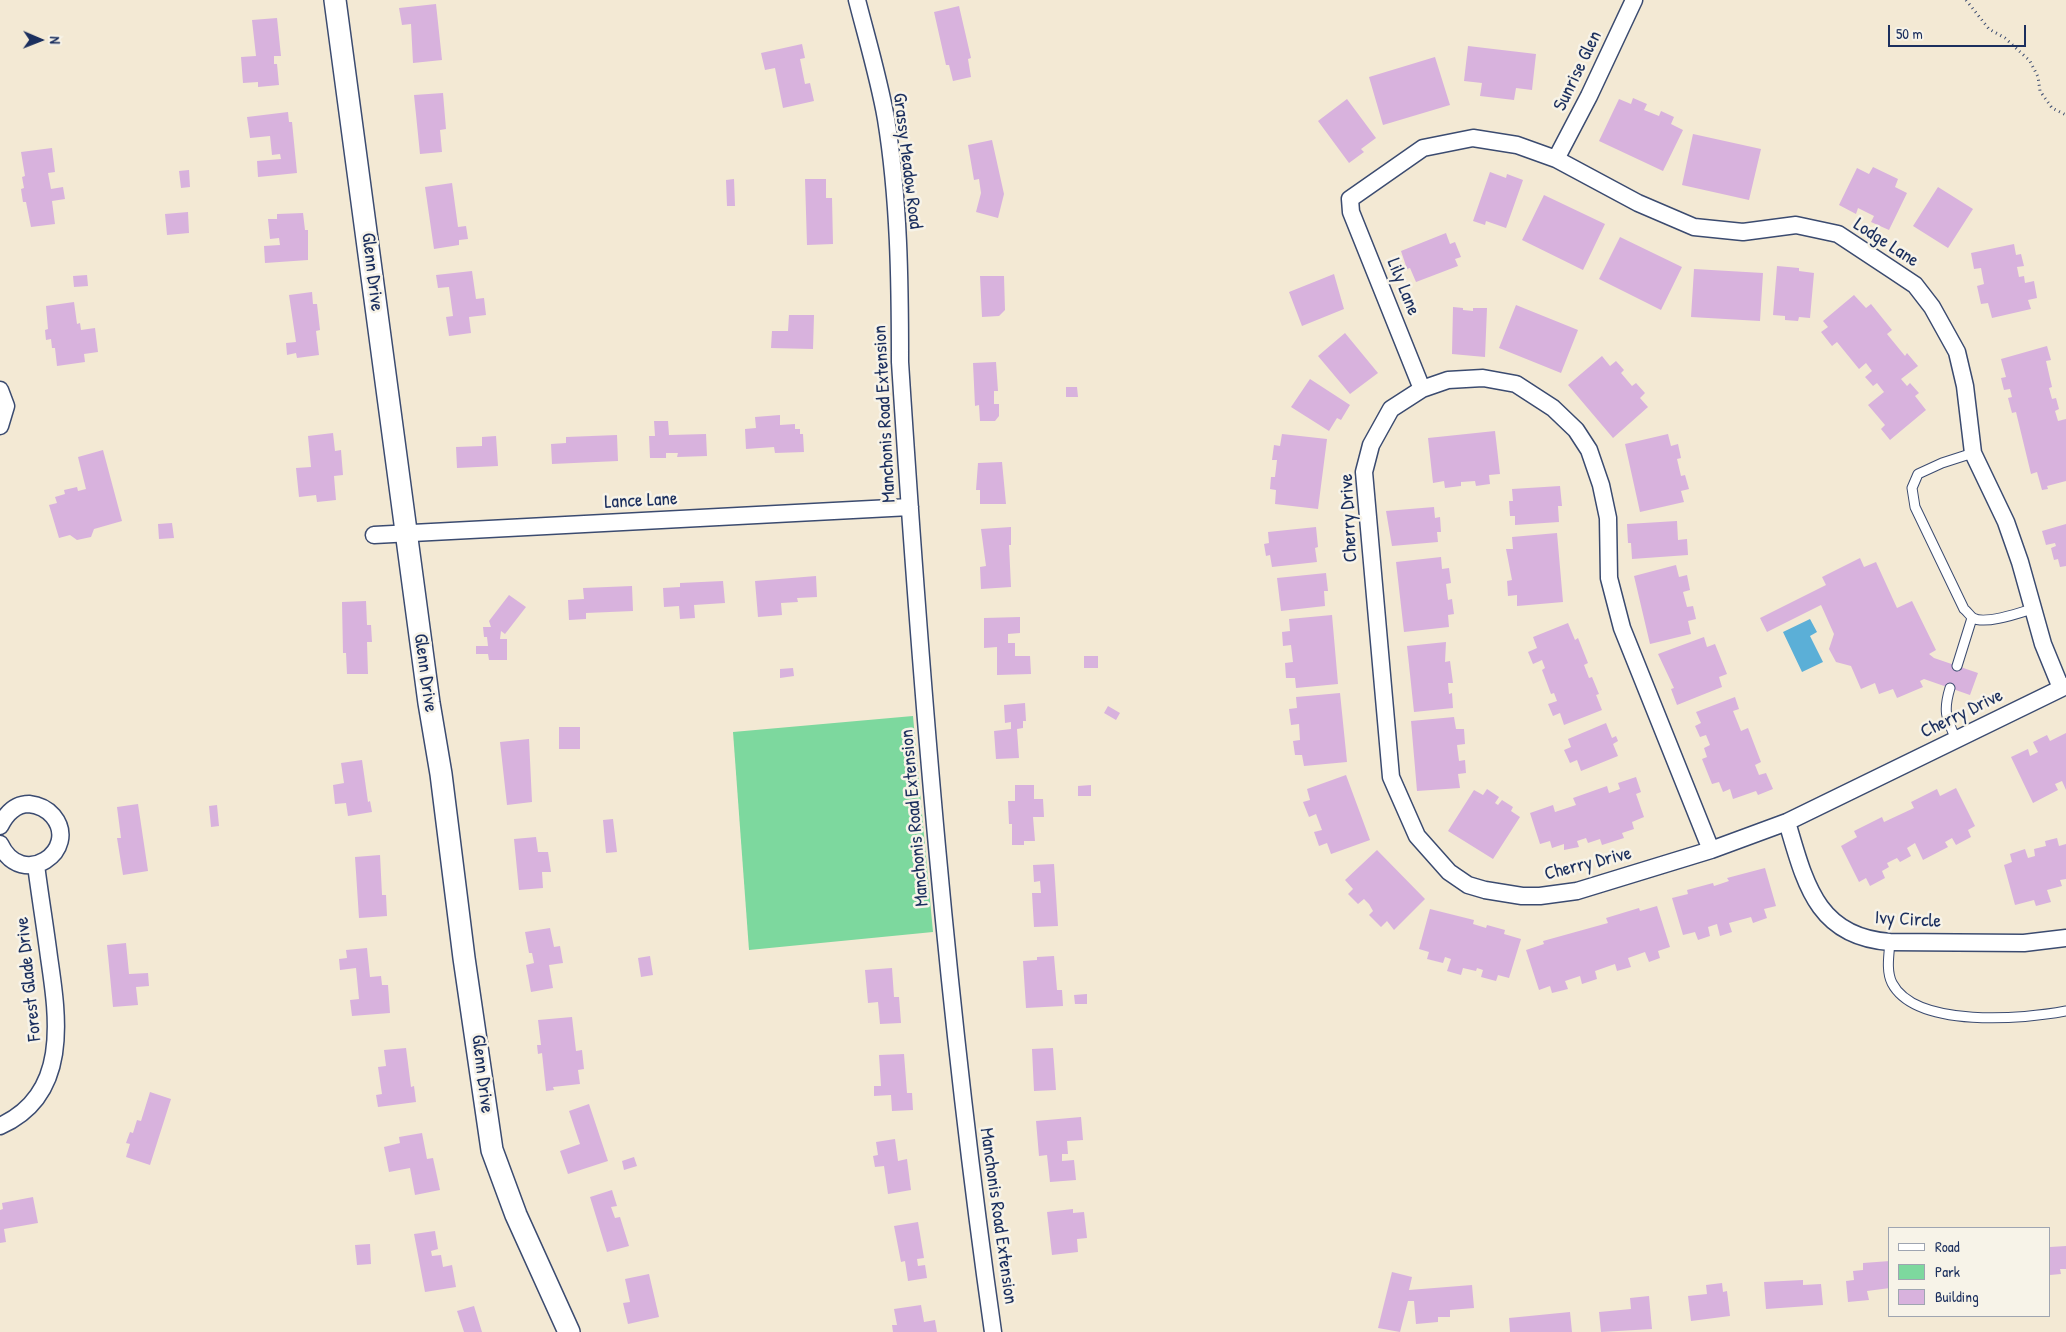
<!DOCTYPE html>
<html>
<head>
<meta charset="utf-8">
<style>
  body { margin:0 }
  #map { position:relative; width:2066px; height:1332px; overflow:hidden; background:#f3e9d4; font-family:"Patrick Hand",sans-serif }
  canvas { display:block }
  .legend { position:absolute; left:1888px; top:1227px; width:162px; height:90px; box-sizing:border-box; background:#f7f3e8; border:1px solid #9fa5b1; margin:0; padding:6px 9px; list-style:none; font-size:15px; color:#1b2f5e }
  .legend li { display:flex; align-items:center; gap:10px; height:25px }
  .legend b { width:25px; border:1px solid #9fa5b1 }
  .north { position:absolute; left:15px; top:15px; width:50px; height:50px; -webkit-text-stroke:4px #f7f3e8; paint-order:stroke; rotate:91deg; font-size:14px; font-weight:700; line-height:20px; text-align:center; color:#1b2f5e }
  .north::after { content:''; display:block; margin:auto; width:18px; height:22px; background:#1b2f5e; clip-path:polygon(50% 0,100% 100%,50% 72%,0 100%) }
  .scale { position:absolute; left:1888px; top:25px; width:138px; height:22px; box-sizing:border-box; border:2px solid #1b2f5e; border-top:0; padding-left:6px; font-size:15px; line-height:18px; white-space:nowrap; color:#1b2f5e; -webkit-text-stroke:4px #f7f3e8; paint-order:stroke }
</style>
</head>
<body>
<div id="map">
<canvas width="2066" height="1332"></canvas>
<ul class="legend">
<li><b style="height:6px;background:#fff"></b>Road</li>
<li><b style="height:14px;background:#7dd89e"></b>Park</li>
<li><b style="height:14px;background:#d8b2dd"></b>Building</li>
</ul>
<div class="north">N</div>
<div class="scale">50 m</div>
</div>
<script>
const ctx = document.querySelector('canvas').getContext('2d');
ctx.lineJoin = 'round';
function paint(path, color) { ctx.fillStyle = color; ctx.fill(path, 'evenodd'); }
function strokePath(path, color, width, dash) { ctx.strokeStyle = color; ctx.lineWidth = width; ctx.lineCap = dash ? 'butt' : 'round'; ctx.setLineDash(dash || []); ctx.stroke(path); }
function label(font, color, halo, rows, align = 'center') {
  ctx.font = font + ' "Patrick Hand",sans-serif'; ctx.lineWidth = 5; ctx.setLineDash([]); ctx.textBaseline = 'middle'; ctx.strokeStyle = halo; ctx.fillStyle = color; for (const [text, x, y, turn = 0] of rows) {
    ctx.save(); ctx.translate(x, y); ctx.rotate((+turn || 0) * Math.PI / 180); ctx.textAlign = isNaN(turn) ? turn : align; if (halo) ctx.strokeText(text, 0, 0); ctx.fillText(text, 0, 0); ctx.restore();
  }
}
paint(new Path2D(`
  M913,716L933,932L749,950L733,732Z`), '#7dd89e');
paint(new Path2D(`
  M1810,619L1817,632L1810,636L1823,662L1802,672L1783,632Z`), '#5bafd7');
paint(new Path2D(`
  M436,4L442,60L413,63L411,24L402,25L399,8Z
  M959,6L971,58L968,59L971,77L953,81L949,65H946L934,12Z
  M277,18L281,56H274V64H277L279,85L258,87V82L243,83L241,57L256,56L252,20Z
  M802,44L805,58L800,59L805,84L810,83L814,101L783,108L775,68L765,70L761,53Z
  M1468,46L1536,54L1532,90L1516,88L1514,100L1480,96L1482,83L1464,81Z
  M1435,57L1450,105L1383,125L1369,77Z
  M443,93L446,129L440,130L442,152L420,154L414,95Z
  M1633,98L1647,104L1644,110L1659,116L1661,111L1674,117L1671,124L1683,130L1663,171L1599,141L1619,99L1631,104Z
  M1347,99L1376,138L1361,149L1364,152L1349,163L1318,121Z
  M288,112L289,122H292L297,173L258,177L257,161L281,159L280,154L272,155L270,136L250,138L247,117Z
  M1693,134L1761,149L1749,200L1682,185Z
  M992,140L1004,194L998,218L976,212L981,193L979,179L974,180L968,145Z
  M52,148L55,172L48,173L51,189L63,187L65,199L52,201L55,224L31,227L26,202H23L21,189L24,188L22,177L25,176L21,152Z
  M1873,167L1898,179L1895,187L1907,193L1889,230L1871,222L1874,216L1858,208L1856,214L1839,205L1857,168L1869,174Z
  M189,170L190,187L181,188L179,171Z
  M1490,172L1506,178L1507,174L1523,180L1506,228L1486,221L1485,225L1473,221Z
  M734,179L735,206H727L726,180Z
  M805,179H826V198H832L833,244L807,245Z
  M452,183L458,227L466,226L468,239L459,240V245L434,249L425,187Z
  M1938,187L1973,209L1948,248L1913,226Z
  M1544,195L1605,224L1583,270L1522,240Z
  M188,212L189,233L167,235L165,214Z
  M303,213L305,230H308V260L265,263L264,246L280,245L279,238L270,239L268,219H277V214Z
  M1446,233L1450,244L1455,242L1461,257L1455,259L1458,266L1416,282L1410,268L1407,269L1401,251Z
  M1620,237L1682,267L1661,310L1599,279Z
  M2014,244L2016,255L2021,254L2024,266L2017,267L2019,277L2024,276L2025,283L2034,281L2037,298L2028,300L2031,309L1992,318L1988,303L1981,304L1977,286L1984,284L1981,268L1974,269L1971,253Z
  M1777,266L1799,268V271L1814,273L1810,318L1799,317L1798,321L1785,320V316L1773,315Z
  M1694,269L1763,273L1760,321L1691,317Z
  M472,271L476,299L484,298L486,315L469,317L471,333L449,336L446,317L453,316L449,287L438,288L436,275Z
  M1334,274L1344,309L1302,326L1289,292Z
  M87,275L88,286L74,287L73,276Z
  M980,276H1004L1005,310L999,316L982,317Z
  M312,292L313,304H317L320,330L316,331L319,355L297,358L296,353L287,355L286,343L296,342L289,295Z
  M1854,295L1866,308L1871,304L1892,330L1887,334L1905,356L1907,353L1918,366L1901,379L1907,386L1910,383L1919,393L1915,396L1926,410L1890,440L1881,429L1885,425L1868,405L1884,392L1877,383L1873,386L1865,377L1872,371L1866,363L1859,369L1837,342L1832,346L1821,332L1828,327L1823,321Z
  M74,302L77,324L80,323L81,330L95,328L98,352L84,354L85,362L57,366L55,348H52L51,339L46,340L45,330L48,329L46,306Z
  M1516,305L1578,330L1561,373L1499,348Z
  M1453,307L1463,308V310L1473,311V308H1487L1485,357L1452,354Z
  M789,315H814L813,349L771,348L772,331H788Z
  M1345,333L1378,373L1350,394L1318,356Z
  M2047,346L2051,360L2046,361L2052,387L2049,388L2052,399L2056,398L2059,409L2055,411L2058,421L2066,419V481L2047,486L2048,489L2042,490L2037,472L2031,474L2016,412L2012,413L2008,398L2012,397L2010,389L2004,390L2001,378L2006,377L2001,359Z
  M1602,356L1610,366L1616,361L1624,370L1621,373L1632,386L1636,383L1645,393L1640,398L1648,407L1613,438L1568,385Z
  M996,362L998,391H994V404H999V416L995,421H980L979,405L975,406L973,363Z
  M1310,379L1350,405L1341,420L1337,418L1329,431L1291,407Z
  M1066,387H1077L1078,397H1066Z
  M780,415V425L795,424V429H800V434H803L804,452L775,453L774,447L746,449L745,429L756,428L755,417Z
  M654,421H668L669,435L706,434L707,456L677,457L678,453H666V458H650L649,436H655Z
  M1495,431L1500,474L1489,475L1490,484L1476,486L1475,481L1461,482V486L1445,488L1444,481L1433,483L1428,438Z
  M333,433L335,451L341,450L343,475L334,476L336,500L317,502L316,495L299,497L296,468L311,467L308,436Z
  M1282,434L1327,439L1318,509L1275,504L1276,490L1270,489L1271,477H1275L1277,460H1272L1274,445L1280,446Z
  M1668,434L1671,446L1678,444L1681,458L1677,459L1681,476L1685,475L1689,489L1681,491L1684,502L1640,512L1625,444Z
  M617,435L618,461L552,464L551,444L566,443V437Z
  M496,436L498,466L457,468L456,447L482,446V437Z
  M103,450L122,521L94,529L91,537L77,540L70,535L59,538L49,505L57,503L55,497L65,494L64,490L77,487L78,491L86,489L78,457Z
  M1002,462L1006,504H980V490H976L978,463Z
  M1560,486L1562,506H1558L1559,522L1515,525V516H1510L1509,501H1513L1512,489Z
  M1434,507L1435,518L1440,517L1441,532H1437L1438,542L1392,546L1386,511Z
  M1677,521L1678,540L1687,539L1688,555L1632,559L1631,543H1628L1627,524Z
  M172,523L174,538L159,539L158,524Z
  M2066,524V566L2060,567L2058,559L2054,560L2051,548L2056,546L2055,543L2046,545L2042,531Z
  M1011,527V545H1009L1011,587L981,589L980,567L986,566L981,529Z
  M1316,527L1318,547L1315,548L1317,562L1272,567L1270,555L1266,556L1264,544L1269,543L1268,532Z
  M1557,533L1563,602L1517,606V595L1508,596L1507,581L1512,580L1506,549H1513L1512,537Z
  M1441,557L1442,569L1449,568L1451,583L1446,584L1448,600L1452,599L1454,614L1448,615L1449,627L1404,632L1396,562Z
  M1860,558L1864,567L1876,562L1897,608L1912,601L1936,650L1929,654L1934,658L1978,673L1970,695L1924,679L1920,681L1923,687L1897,698L1893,689L1879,694L1875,683L1861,689L1851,666L1836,662L1829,649L1834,634L1821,605L1767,632L1760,618L1826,585L1822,577Z
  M1676,565L1679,577L1687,575L1690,590L1683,592L1687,607L1693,606L1696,619L1688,621L1691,634L1650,644L1634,576Z
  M1326,573L1328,591H1324L1325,606L1281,611L1277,578Z
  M816,576L817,597L797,598L798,602L781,603L782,615L758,617L755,581Z
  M723,581L725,603L694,605L695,618L680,619L679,606L664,607L663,588L680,587V583Z
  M632,586L633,611L586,613V619L569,620L568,600L584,599L583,588Z
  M509,595L526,607L505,634L501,631L500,639H507V660H489L488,654H476V646H488L487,637H484L483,627H491L489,621Z
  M366,601L367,625H371L372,642H367L368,674H347L346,653H343L342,602Z
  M1332,615L1338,684L1296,688L1295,678H1286L1285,663L1293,662L1291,645L1283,646L1282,632L1290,631L1289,619Z
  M1020,617V633L1008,634V643H1015V656H1030L1031,674L997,675V647L984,648V618Z
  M1568,623L1575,640L1578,638L1588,663L1584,665L1589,678L1592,677L1599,694L1596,695L1602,710L1564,725L1560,713L1553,716L1548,704L1557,701L1554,693L1551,694L1542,670L1545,668L1542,660L1533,664L1528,652L1537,648L1533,637Z
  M1704,637L1707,647L1715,644L1727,674L1719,677L1722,687L1677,705L1671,689L1674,688L1658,654Z
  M1446,642L1445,662L1450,661L1453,683H1448L1449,694L1452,693L1453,708L1414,712L1407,646Z
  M1084,656H1098V668H1084Z
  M793,668L794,676L780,678V669Z
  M1340,693L1347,762L1304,766L1302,755H1295L1293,741L1300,740L1299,724L1291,725L1289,709L1297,708L1296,697Z
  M1735,697L1739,709L1733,711L1741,731L1748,728L1761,762L1755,765L1759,775L1766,773L1773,789L1758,795L1756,791L1733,799L1730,789L1723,792L1719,782L1712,784L1702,759L1707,757L1704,748L1710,745L1706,735L1700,737L1695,726L1701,723L1696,712Z
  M1025,703L1026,721H1023V728L1017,729L1019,758L996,759L994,731L1011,729V722L1005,723L1004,705Z
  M1108,706L1120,713L1116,720L1104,713Z
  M1454,717L1456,729H1464L1465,744L1457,745L1459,761L1465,760L1466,773L1458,774L1460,788L1417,791L1411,721Z
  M1606,723L1612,738L1616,736L1618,741L1613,744L1618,756L1581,771L1577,760L1570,763L1564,750L1571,747L1568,739Z
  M559,727H580V749H559Z
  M2066,733V790L2062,781L2055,784L2058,790L2033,803L2011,757L2028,749L2030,756L2038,752L2033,742L2047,735L2050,741Z
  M529,739L532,802L507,805L500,742Z
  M362,760L368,802L370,801L372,812L348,816L346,803L335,804L333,785L344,783L341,763Z
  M1346,775L1370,840L1331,854L1327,843L1319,846L1314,832L1322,830L1316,814L1309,817L1303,802L1310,800L1307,789Z
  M1636,777L1641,792L1636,794L1644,817L1632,822L1634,829L1622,833L1624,838L1602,845L1600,839L1588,843L1586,838L1577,841L1579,847L1564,850V844L1552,848L1550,841L1540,844L1530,813L1553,805L1555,812L1576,805L1573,798L1607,786L1609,793L1620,789L1618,783Z
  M1015,785H1034V799H1043L1044,817H1033L1035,841H1024V845H1012V824H1009L1008,801H1015Z
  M1091,785V796H1078V786Z
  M1956,788L1975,826L1968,830L1971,837L1956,845L1952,838L1945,842L1948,847L1923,860L1915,843L1907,848L1911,856L1900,862L1897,858L1887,863L1889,867L1882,871L1885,878L1870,886L1866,878L1859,882L1841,846L1857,837L1854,831L1882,817L1884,822L1914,808L1911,802L1937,789L1940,796Z
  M1487,789L1499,797L1495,803L1498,805L1502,800L1513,807L1511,811L1520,817L1493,859L1448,831L1474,790L1483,795Z
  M138,804L148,871L123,875L117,838H121L117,807Z
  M217,805L219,826L211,827L209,806Z
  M613,819L617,852L606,853L603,820Z
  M536,837L538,852H548L551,872H542L543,888L519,890L514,839Z
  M2057,838L2059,846L2066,844V879L2060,880L2062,886L2047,890L2051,902L2036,906L2034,900L2015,905L2004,865L2012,862L2010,854L2025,849L2028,858L2035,856L2034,849L2046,846L2045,841Z
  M1377,850L1425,899L1394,930L1387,921L1381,927L1369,915L1373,911L1369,904L1364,899L1358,904L1348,894L1353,889L1345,880Z
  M380,855L382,895H386L387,916L359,918L355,857Z
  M1054,864L1058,926L1034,927L1032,893H1041L1040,881L1034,882L1033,865Z
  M1765,868L1776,906L1764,909L1767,918L1753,923L1751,917L1729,923L1732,932L1720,936L1717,924L1708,927L1710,936L1698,940L1695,932L1683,935L1672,898L1688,894L1687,890L1713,883L1714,886L1729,881L1727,878Z
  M1657,906L1670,947L1658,951L1660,958L1649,962L1645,952L1628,958L1631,967L1617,971L1615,964L1595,971L1597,979L1582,984L1580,976L1565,981L1568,989L1552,993L1550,986L1539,990L1526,950L1544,944L1543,941L1608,923L1606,918L1639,908L1640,911Z
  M1430,909L1474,920L1473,924L1486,928L1487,925L1505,930L1504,934L1521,939L1509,978L1498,975L1496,981L1481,977L1483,970L1477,968L1476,971L1463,968L1461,975L1447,971L1451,959L1445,957L1443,963L1427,959L1429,952L1419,949Z
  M550,928L554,947L560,946L563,963L549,965L553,988L531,992L526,965L534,963L532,953H529L525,932Z
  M126,943L129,974L148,973L149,986L136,987L138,1005L113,1007L107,945Z
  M367,948L370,977L381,976L382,985H388L390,1013L352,1016L350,1000L359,999L356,968L340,970L339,959L347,958L346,950Z
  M650,956L653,975L641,977L638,958Z
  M1054,956L1057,990H1062L1063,1006L1026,1008L1023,961L1037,960V957Z
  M892,968L894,997H899L901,1023L880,1024L878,1002L868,1003L865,970Z
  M1087,994V1004H1075L1074,995Z
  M572,1017L576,1051L582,1050L584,1069L578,1070L580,1084L553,1087L554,1090L546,1091L542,1053L538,1054L537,1045H541L538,1020Z
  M406,1048L411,1087L414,1086L416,1102L378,1107L376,1095L382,1094L378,1067L386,1066L384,1050Z
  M1053,1048L1056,1090L1034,1091L1032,1049Z
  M904,1054L907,1093H912L913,1110L892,1111L891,1095L874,1096V1086H881L879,1055Z
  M150,1092L171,1099L150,1165L126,1157L130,1144L126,1143L130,1132L133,1133L137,1120L141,1121Z
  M589,1104L608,1161L568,1174L560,1151L580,1144L569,1111Z
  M1081,1117L1083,1140L1067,1141L1068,1154H1062V1161L1074,1160L1076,1180L1050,1182L1047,1155L1039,1156L1036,1121Z
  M422,1133L427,1159L433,1158L440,1190L415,1195L410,1168L389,1172L384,1147L400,1143L399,1137Z
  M895,1139L898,1161L907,1159L911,1190L888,1194L884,1166L875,1167L873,1156L878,1155L876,1142Z
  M634,1157L637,1166L624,1170L622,1161Z
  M612,1190L617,1206L611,1207L615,1218L620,1217L629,1246L607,1252L590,1197Z
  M33,1197L38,1223L4,1229L6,1242L0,1243V1210L3,1209L2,1203Z
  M1073,1209V1213L1084,1212L1087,1238L1077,1239L1078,1252L1052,1255L1047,1212Z
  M918,1222L924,1258L917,1259L918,1266L925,1265L927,1278L908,1281L905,1261L901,1262L894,1226Z
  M435,1231L438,1249L431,1251L432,1256L441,1255L443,1267L452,1265L456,1287L425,1292L414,1234Z
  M370,1244L371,1264L357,1265L355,1245Z
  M2066,1246V1269H2060L2061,1274L2050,1275V1247Z
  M1890,1261V1288L1867,1291L1869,1300L1848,1302L1846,1281L1854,1280L1853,1271L1863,1270V1263Z
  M1392,1272L1412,1277L1409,1290L1472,1285L1474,1308L1450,1310V1317H1438V1322L1416,1324L1414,1301H1408L1400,1332L1378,1328Z
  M649,1274L659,1317L628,1324L623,1303L630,1302L625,1279Z
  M1803,1280V1285L1821,1284L1823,1305L1766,1309L1764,1282Z
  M1722,1283L1723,1292L1727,1291L1730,1316L1691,1321L1688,1296L1707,1294L1706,1285Z
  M1649,1296L1652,1329L1601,1332L1599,1312L1631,1309L1630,1298Z
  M921,1305L924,1322L935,1320L937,1332H893L892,1325H897L894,1309Z
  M474,1306L482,1332H464L457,1311Z
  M1570,1312L1572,1332H1510L1509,1318Z`), '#d8b2dd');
const service = new Path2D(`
  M1973,453L1942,463L1918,474L1912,488L1915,507L1964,609C1967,611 1970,616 1973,618C1985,625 2019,613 2032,609
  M1957,666L1972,618
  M1950,688C1943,711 1946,718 1956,739
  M1890,942C1889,955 1886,971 1892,983C1916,1029 2025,1019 2066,1011`);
const minor = new Path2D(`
  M857,0C867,39 879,79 886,119C899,199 900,281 900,362C921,687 947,1010 993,1332
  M1556,159L1589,96L1634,0
  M1422,389L1351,212L1350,199L1423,148L1473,138L1517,145L1556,159L1638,203L1694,227L1743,232L1796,225L1838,234L1894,271L1915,285L1932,307L1957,352L1965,386L1973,453L2006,522L2020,562L2043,644L2061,688
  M0,390L6,406L0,426
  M374,535L910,507
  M1787,822C1805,882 1816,937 1890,942L2024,943L2066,938
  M0,826C6,814 15,804 29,804C38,805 47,809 53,816C81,850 22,891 0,844
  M1711,850L1622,628L1609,578L1608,518L1601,485L1589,450L1576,430L1553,408L1516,384L1483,378L1448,380L1422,389L1391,409L1371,445L1364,472L1391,777L1417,836L1449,872L1468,885L1485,890L1522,896H1540L1577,891L1711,850L1787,822L2066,686
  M0,1126C70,1095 58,1018 49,957C45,926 40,896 36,865`);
const tertiary = new Path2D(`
  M335,0L429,703L441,774L464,958L492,1150L516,1215L569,1332`);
strokePath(service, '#3b4b70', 11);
strokePath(minor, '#3b4b70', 19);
strokePath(tertiary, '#3b4b70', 24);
strokePath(new Path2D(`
  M1966,0L1989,29L2005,38L2030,61L2038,77L2040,91L2052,108L2066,115`), '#3b4b70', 3, [1, 4]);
strokePath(service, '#fff', 9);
strokePath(minor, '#fff', 16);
strokePath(tertiary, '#fff', 21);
label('19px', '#1b2f5e', '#f7f3e8', [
  ["Sunrise Glen",1578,71,-64],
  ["Grassy Meadow Road",907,161,83],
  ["Lodge Lane",1886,243,33],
  ["Glenn Drive",372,272,83],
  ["Lily Lane",1403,287,68],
  ["Manchonis Road Extension",885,414,-93],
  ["Lance Lane",641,501,-3],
  ["Cherry Drive",1349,518,-93],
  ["Glenn Drive",425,673,82],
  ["Cherry Drive",1962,714,-26],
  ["Manchonis Road Extension",915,818,-95],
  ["Cherry Drive",1588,864,-14],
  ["Ivy Circle",1908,920,3],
  ["Forest Glade Drive",29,979,-96],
  ["Glenn Drive",482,1074,83],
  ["Manchonis Road Extension",998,1216,82]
]);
</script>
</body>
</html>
